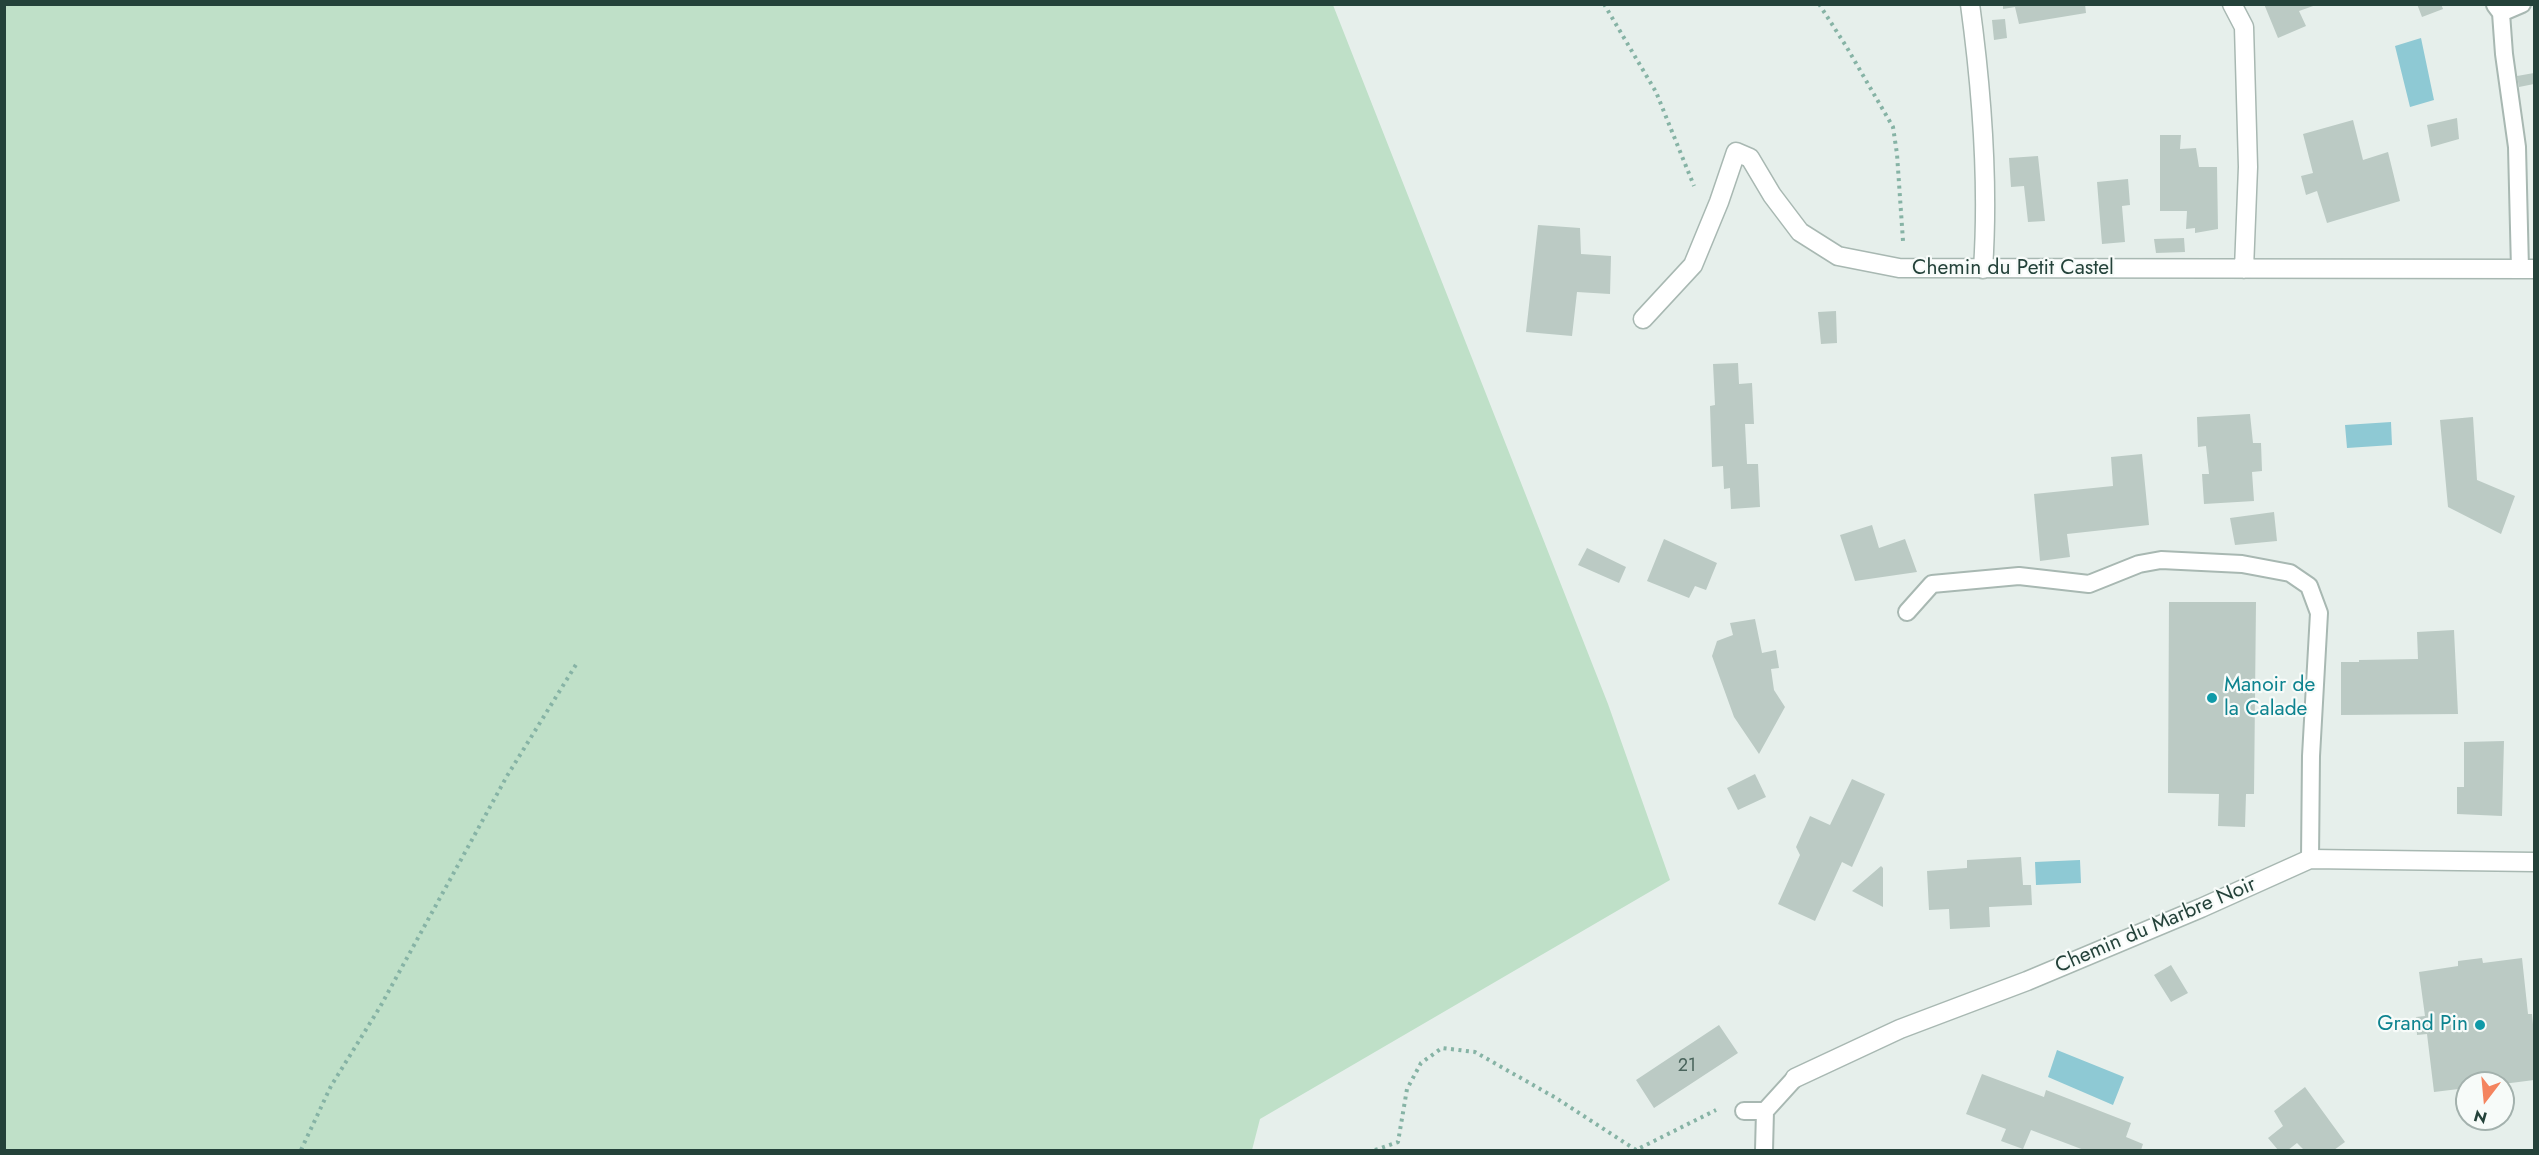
<!DOCTYPE html>
<html>
<head>
<meta charset="utf-8">
<style>
  body { margin:0 }
  #map { position:relative; width:2539px; height:1155px; overflow:hidden; background:#e6efeb; font-family:Jost,sans-serif }
  canvas { display:block }
  .frame { position:absolute; inset:0; border:6px solid #24423a; pointer-events:none }
  .north { position:absolute; left:2455px; top:1071px; width:60px; height:60px; box-sizing:border-box; background:#f7fbf9; border:2px solid #a3b1ad; border-radius:50%; rotate:196deg; font-size:16px; font-weight:700; line-height:24px; text-align:center; color:#24423a }
  .north::after { content:''; display:block; margin:auto; width:21px; height:27px; background:#f4845f; clip-path:polygon(50% 0,100% 100%,50% 72%,0 100%) }
</style>
</head>
<body>
<div id="map">
<canvas width="2539" height="1155"></canvas>
<div class="frame"></div>
<div class="north">N</div>
</div>
<script>
const ctx = document.querySelector('canvas').getContext('2d');
ctx.lineJoin = 'round';
function fill(path, color) { ctx.fillStyle = color; ctx.fill(path, 'evenodd'); }
function trace(path, color, width, dash) { ctx.strokeStyle = color; ctx.lineWidth = width; ctx.lineCap = dash ? 'butt' : 'round'; ctx.setLineDash(dash || []); ctx.stroke(path); }
function drawText(font, color, halo, rows, align = 'center') {
  ctx.font = font + ' Jost,sans-serif'; ctx.lineWidth = 4.5; ctx.setLineDash([]); ctx.textBaseline = 'middle'; ctx.strokeStyle = halo; ctx.fillStyle = color; for (const [text, x, y, turn = 0] of rows) {
    ctx.save(); ctx.translate(x, y); ctx.rotate((+turn || 0) * Math.PI / 180); ctx.textAlign = isNaN(turn) ? turn : align; if (halo) ctx.strokeText(text, 0, 0); ctx.fillText(text, 0, 0); ctx.restore();
  }
}
const green = new Path2D(`
  M5,4L1333,5L1608,704L1670,880L1260,1119L1252,1150H5Z`);
const water = new Path2D(`
  M2421,38L2434,100L2410,107L2395,46Z
  M2391,422L2392,445L2347,448L2345,425Z
  M2080,860L2081,883L2036,885L2035,862Z
  M2057,1050L2124,1077L2113,1105L2048,1077Z`);
const building = new Path2D(`
  M2003,4H2085L2086,13L2019,24L2015,7L2003,9Z
  M2264,4H2315L2316,5L2299,11L2306,26L2278,38Z
  M2417,4H2441L2443,9L2422,17Z
  M2005,19L2007,38L1994,40L1992,20Z
  M2534,73V84L2519,87L2517,76Z
  M2457,118L2459,139L2431,147L2427,125Z
  M2353,120L2363,160L2388,152L2400,201L2327,223L2317,191L2306,195L2301,176L2313,173L2303,134Z
  M2160,135H2181L2180,149L2196,148L2199,167H2217L2218,229L2195,233V228L2186,229L2187,211H2160Z
  M2038,156L2045,221L2028,222L2024,186L2011,187L2009,158Z
  M2128,179L2130,205L2122,206L2125,242L2102,244L2097,182Z
  M1538,225L1580,228L1581,254L1611,256L1610,294L1577,292L1572,336L1526,332Z
  M2184,238L2185,252L2156,253L2154,239Z
  M1836,311L1837,343L1821,344L1818,312Z
  M1738,363L1739,384L1752,383L1754,424H1745L1747,464H1758L1760,507L1731,509L1730,488L1724,489L1723,466L1712,467L1710,406L1715,405L1713,364Z
  M2250,414L2253,443H2261L2262,471L2252,472L2254,501L2204,504L2202,474H2209L2206,446L2198,447L2197,417Z
  M2473,417L2477,480L2515,496L2501,534L2448,507L2440,420Z
  M2142,454L2149,525L2067,534L2070,557L2040,561L2034,494L2113,486L2111,457Z
  M2274,512L2277,541L2235,545L2230,518Z
  M1872,525L1879,548L1905,539L1917,572L1855,581L1840,535Z
  M1664,539L1717,563L1706,590L1695,586L1689,598L1647,581Z
  M1587,548L1626,567L1619,583L1578,565Z
  M2169,602H2256L2254,794H2246L2245,827L2218,826L2219,794L2168,793Z
  M1755,619L1762,653L1776,650L1779,668L1771,669L1774,690L1785,707L1759,754L1734,717L1712,656L1717,641L1733,635L1730,623Z
  M2454,630L2458,714L2341,715V662H2359V660L2418,659L2417,632Z
  M2504,741L2502,816L2457,814V787H2464V742Z
  M1755,774L1766,797L1738,810L1727,788Z
  M1852,779L1885,794L1852,867L1842,862L1815,921L1778,904L1800,855L1796,847L1810,816L1830,825Z
  M2021,857L2023,885H2031L2032,905L1989,907L1990,927L1950,929L1949,909L1929,910L1927,871L1967,868V860Z
  M1881,866L1883,868V907L1852,891Z
  M2482,958L2483,963L2522,958L2528,1014H2532L2534,1035V1080L2503,1084L2467,1083V1088L2434,1092L2427,1034L2417,1035L2416,1017L2425,1016L2419,972L2458,966V961Z
  M2171,965L2188,993L2171,1002L2154,975Z
  M1719,1025L1738,1053L1654,1108L1636,1080Z
  M1982,1074L2044,1097L2046,1090L2131,1123L2126,1137L2143,1144L2141,1150H2084L2031,1130L2023,1149L2001,1141L2006,1129L1966,1114Z
  M2305,1087L2345,1142L2334,1150H2304L2297,1143L2288,1150H2278L2268,1138L2283,1126L2274,1111Z`);
const path = new Path2D(`
  M1604,4L1656,92L1694,186
  M1819,4L1846,46L1893,127L1897,154L1903,241
  M301,1150L331,1086L380,1007L507,776L577,663
  M1375,1150L1398,1142L1407,1089L1421,1063L1442,1048L1475,1052L1556,1098L1636,1150L1716,1110`);
const service = new Path2D(`
  M2495,5L2501,13L2522,4
  M2501,13L2504,54L2517,147L2520,269
  M1907,612L1932,584L2019,576L2089,584L2139,564L2161,560L2242,564L2290,573L2309,586L2319,613L2311,756L2310,859
  M1744,1111H1765
  M1764,1150L1765,1111L1795,1078`);
const minor = new Path2D(`
  M1970,4C1982,92 1989,181 1983,269
  M2232,4L2244,27L2248,167L2244,269
  M1643,319L1693,265L1719,202L1736,152L1750,158L1772,195L1800,232L1838,256L1899,268L2534,269
  M1795,1078L1900,1029L2027,981L2201,908L2310,859L2534,862`);
const markers = [
  [2212,698,6,"#0f9aa8"],
  [2480,1025,6,"#0f9aa8"]
];
const numberNames = [
  ["21",1687,1067]
];
const streetNames = [
  ["Chemin du Petit Castel",2013,269],
  ["Chemin du Marbre Noir",2156,926,-23]
];
const cultureNames = [
  ["Manoir de",2224,686],
  ["la Calade",2224,710],
  ["Grand Pin",2468,1025,"right"]
];
fill(green, '#bfe0c8');
fill(water, '#8ec9d4');
fill(building, '#bbcac4');
trace(service, '#a8b8b2', 20);
trace(minor, '#a8b8b2', 21);
trace(path, '#86b3a5', 4, [3, 4.5]);
trace(service, '#fff', 16);
trace(minor, '#fff', 18);
for (const [x, y, r, color] of markers) { const dot = new Path2D(); dot.arc(x, y, r, 0, 2 * Math.PI); ctx.fillStyle = color; ctx.fill(dot); trace(dot, '#f7fbf9', 2); }
drawText('18px', '#4a645c', null, numberNames);
drawText('21px', '#24423a', '#f7fbf9', streetNames);
drawText('21px', '#0d838f', '#f7fbf9', cultureNames, 'left');
</script>
</body>
</html>
